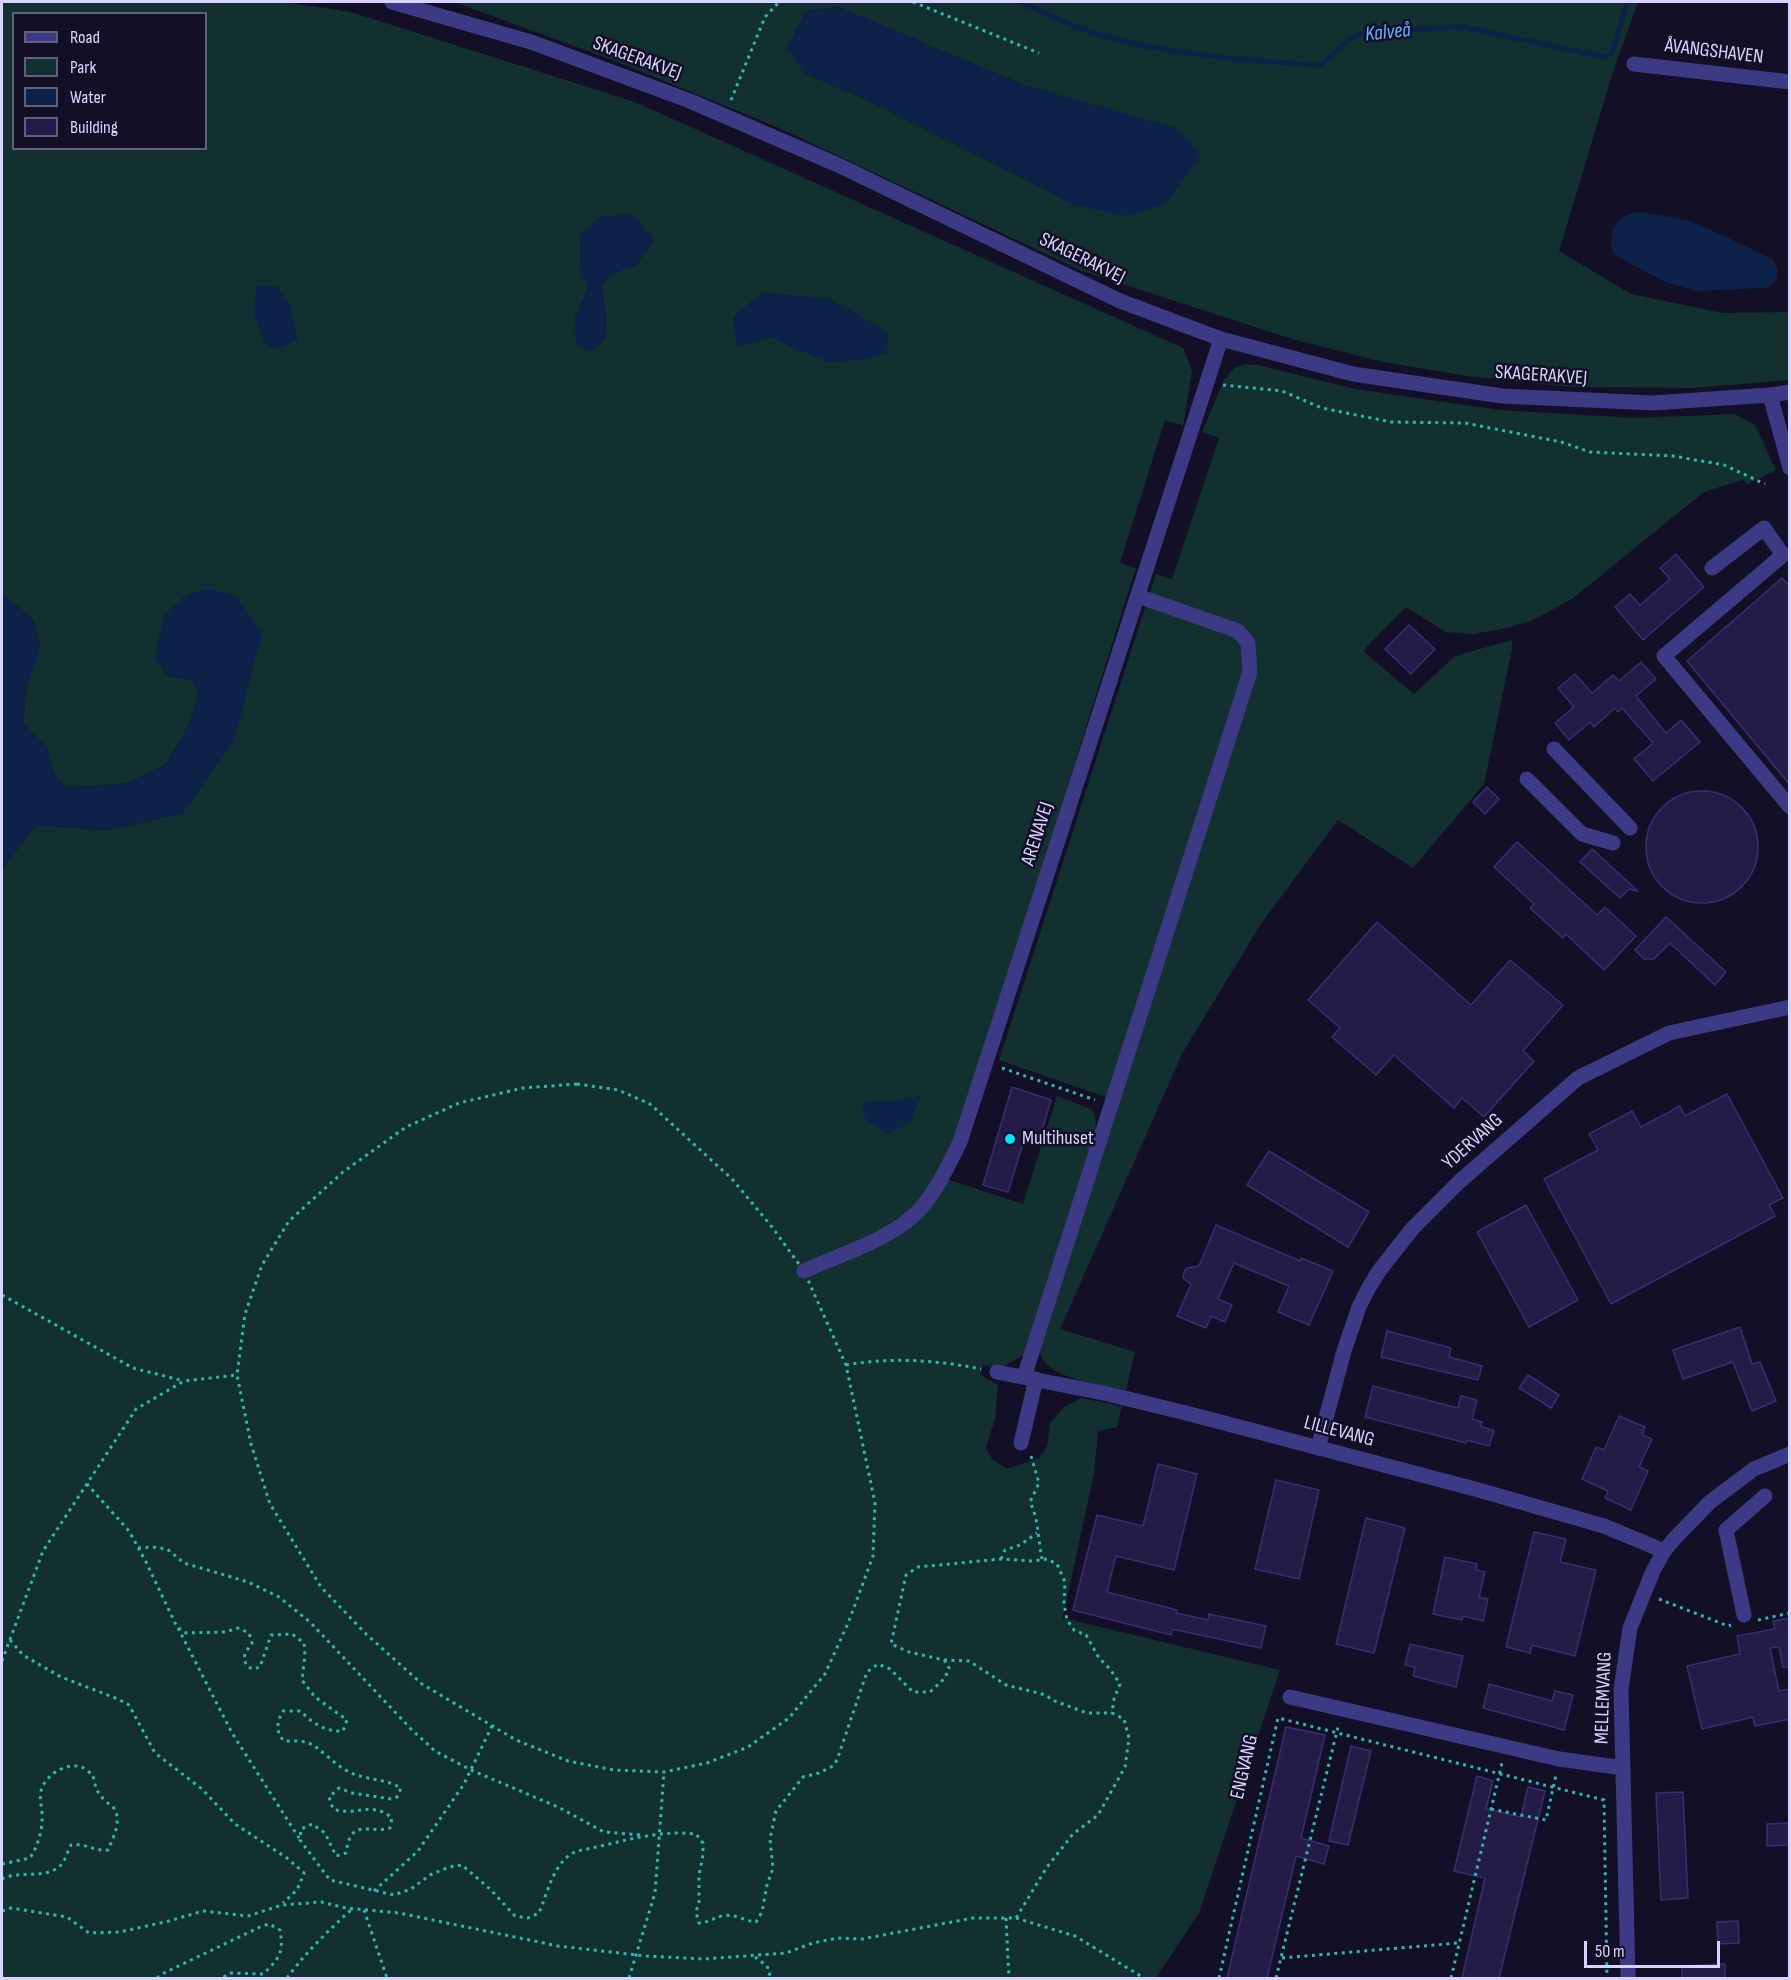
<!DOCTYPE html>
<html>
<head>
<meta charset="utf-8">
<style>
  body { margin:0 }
  #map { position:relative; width:1791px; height:1980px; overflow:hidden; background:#130f26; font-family:"Sofia Sans Condensed",sans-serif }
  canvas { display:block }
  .frame { position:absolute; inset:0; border:3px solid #d9d4ff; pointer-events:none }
  .legend { position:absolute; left:12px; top:12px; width:195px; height:138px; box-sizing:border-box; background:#130f26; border:2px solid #625e7d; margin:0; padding:8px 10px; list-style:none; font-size:18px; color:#d9d4ff }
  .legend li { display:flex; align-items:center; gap:12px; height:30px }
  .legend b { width:30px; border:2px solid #625e7d }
  .scale { position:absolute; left:1584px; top:1941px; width:136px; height:27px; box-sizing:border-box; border:3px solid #d9d4ff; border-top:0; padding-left:8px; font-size:18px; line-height:21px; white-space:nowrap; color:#d9d4ff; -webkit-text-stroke:4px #130f26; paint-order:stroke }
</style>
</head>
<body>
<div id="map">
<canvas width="1791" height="1980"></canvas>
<div class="frame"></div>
<ul class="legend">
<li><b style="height:8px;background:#3d3a85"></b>Road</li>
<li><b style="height:16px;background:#12302f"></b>Park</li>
<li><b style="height:16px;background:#0c2248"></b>Water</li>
<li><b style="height:16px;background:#241b47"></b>Building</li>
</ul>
<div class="scale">50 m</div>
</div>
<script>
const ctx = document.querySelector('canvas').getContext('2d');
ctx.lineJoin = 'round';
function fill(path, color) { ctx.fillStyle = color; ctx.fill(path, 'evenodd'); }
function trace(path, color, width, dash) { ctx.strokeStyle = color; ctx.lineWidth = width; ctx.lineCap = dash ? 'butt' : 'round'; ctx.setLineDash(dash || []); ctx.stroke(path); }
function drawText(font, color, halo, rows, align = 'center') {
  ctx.font = font + ' "Sofia Sans Condensed",sans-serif'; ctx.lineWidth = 5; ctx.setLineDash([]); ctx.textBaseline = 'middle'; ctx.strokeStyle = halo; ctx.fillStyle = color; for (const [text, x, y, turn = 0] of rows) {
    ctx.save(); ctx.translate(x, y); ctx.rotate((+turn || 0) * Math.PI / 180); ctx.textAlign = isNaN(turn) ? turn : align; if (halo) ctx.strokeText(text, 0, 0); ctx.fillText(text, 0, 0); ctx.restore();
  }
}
const green = new Path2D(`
  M2,2H284L351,12L635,102L1183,348L1192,371L1183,426L1165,420L1120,563L1136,568L960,1128L937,1176L1023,1204L1057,1096L1091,1109L1095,1116L1096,1129L1028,1352L1001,1368L983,1365L980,1375L998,1385L995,1419L986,1448L992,1459L1007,1469L1039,1458L1047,1447L1050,1423L1064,1407L1081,1398L1122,1406L1117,1427L1098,1431L1094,1473L1063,1618L1280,1670L1199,1913L1156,1978H2V869L36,825L107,830L183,813L262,634L166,675L192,681L199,693L189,725L165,765L128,783L67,788L53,773L47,747L23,724L26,690L40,648L34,620L2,594ZM14,14H206V148H14ZM654,240L636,265L610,274L602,287L607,324L604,341L589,351L575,318L588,288Z
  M454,2H1638L1612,75L1559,251L1631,294L1723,313L1789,312V380L1692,388L1571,387L1467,376L1383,362L1292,339L1082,271L777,127L620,63ZM838,7L1024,85L1063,97L871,102L804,73L788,47L806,11Z
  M1246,364L1258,365L1355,389L1499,410L1636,418L1735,414L1755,425L1776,470L1748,484L1742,480L1704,492L1572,599L1531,621L1507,628L1474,634L1446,632L1406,607L1363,651L1414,694L1455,656L1512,640V649L1484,784L1413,868L1338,820L1261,924L1182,1054L1060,1329L1135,1352L1126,1390C1105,1386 1042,1378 1040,1351C1040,1346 1043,1338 1044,1333L1120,1102L999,1060L1156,574L1172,579L1219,438L1202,432L1224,380L1234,368Z`);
const water = new Path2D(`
  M838,7L1024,85L1175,128L1201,155L1166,204L1123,216L1072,204L871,102L804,73L787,48L806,11Z
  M1640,212L1687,220L1709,229L1772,259L1778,269L1776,281L1767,288L1694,291L1663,281L1613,254C1608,230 1614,215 1640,212Z
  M634,214L654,240L636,265L610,274L602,287L607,324L604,341L589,351L576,344L575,318L588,288L580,267V236L598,217Z
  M257,285L277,286L290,305L298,340L278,349L264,343L254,314Z
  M762,292L830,299L888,332L887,353L866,359L829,363L771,338L737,347L733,317Z
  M208,588L237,597L262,633L234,741L183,813L107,830L36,825L2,869V594L34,620L40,648L26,690L23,724L47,747L53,773L67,788L128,783L165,765L189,725L199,693L192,681L166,675L155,656L164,615L185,596Z
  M922,1095L910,1122L888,1134L867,1121L861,1109L867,1101H901Z`);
const stream = new Path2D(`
  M1019,2C1046,13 1075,28 1103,36C1174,55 1248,61 1321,65L1352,37L1366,32L1463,27L1604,57L1612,53L1627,2`);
const building = new Path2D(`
  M1676,554L1704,587L1643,640L1615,607L1630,594L1640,605L1670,579L1660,568Z
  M1782,578L1790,587V785L1687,661Z
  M1409,625L1435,649L1411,674L1385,649Z
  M1641,662L1656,679L1636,696L1666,733L1681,720L1700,742L1653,781L1634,759L1653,743L1622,708L1618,712L1615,708L1594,727L1590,722L1569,740L1555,723L1574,707L1558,688L1575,674L1592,693L1613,675L1619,681Z
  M1487,787L1499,799L1485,814L1473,802Z
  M1646 847a56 56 0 1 1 112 0a56 56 0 1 1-112 0Z
  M1517,842L1597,915L1605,907L1636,936L1604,970L1566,934L1563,938L1530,908L1534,904L1494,867Z
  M1592,849L1638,891L1629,889L1620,898L1580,862Z
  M1666,917L1726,972L1715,985L1670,943L1654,959H1644L1635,950Z
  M1377,922L1471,1005L1510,960L1563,1005L1523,1051L1534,1061L1484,1117L1462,1098L1454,1108L1394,1055L1376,1075L1332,1037L1340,1028L1308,1000Z
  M1012,1087L1051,1100L1038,1144L1024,1140L1008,1192L983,1185Z
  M1727,1094L1783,1198L1769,1205L1775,1216L1611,1304L1544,1179L1598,1150L1589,1134L1632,1111L1641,1127L1680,1106L1685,1116Z
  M1269,1151L1369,1212L1348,1247L1247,1185Z
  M1526,1205L1578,1300L1529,1327L1477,1232Z
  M1216,1225L1300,1261L1301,1258L1333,1271L1309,1325L1278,1312L1289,1286L1234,1263L1218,1299L1232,1305L1225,1322L1211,1316L1206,1328L1177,1316L1191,1284L1183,1278L1184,1272L1187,1268L1199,1266Z
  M1740,1327L1752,1364L1760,1362L1776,1401L1752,1411L1733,1362L1683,1379L1673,1350Z
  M1387,1331L1451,1348L1449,1357L1482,1366L1478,1380L1381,1357Z
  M1528,1375L1559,1395L1551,1408L1519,1388Z
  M1373,1386L1458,1408L1461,1396L1477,1400L1472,1419L1482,1422L1480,1426L1494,1431L1489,1446L1467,1440L1466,1443L1365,1417Z
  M1619,1416L1645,1427L1642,1435L1652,1439L1639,1467L1648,1471L1631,1510L1605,1498L1608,1491L1582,1479L1596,1447L1604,1450Z
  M1158,1464L1197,1474L1174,1570L1116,1556L1107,1592L1177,1610L1176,1613L1208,1620L1209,1614L1266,1626L1261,1648L1172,1629L1171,1635L1073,1610L1097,1515L1143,1526Z
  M1276,1480L1319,1490L1299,1579L1255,1569Z
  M1366,1518L1405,1528L1374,1653L1336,1644Z
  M1534,1532L1566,1539L1560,1562L1596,1570L1575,1656L1532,1645L1530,1653L1506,1647Z
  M1445,1557L1477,1564L1476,1570L1485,1572L1479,1597L1488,1599L1483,1621L1463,1616L1462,1620L1433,1614Z
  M1790,1618V1667H1783L1779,1647L1770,1648L1779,1691L1790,1689V1719L1755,1726L1753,1717L1702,1729L1687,1666L1740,1654L1737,1636L1775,1629L1773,1621Z
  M1410,1644L1463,1656L1456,1687L1413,1676L1415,1667L1405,1665Z
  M1489,1684L1552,1701L1555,1691L1573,1695L1564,1730L1483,1708Z
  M1286,1727L1325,1735L1301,1838L1329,1846L1324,1864L1296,1856L1267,1978H1227Z
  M1351,1746L1371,1751L1348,1845L1329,1841Z
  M1477,1776L1493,1781L1486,1809L1521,1817L1528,1787L1545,1791L1499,1978H1462L1485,1878L1454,1871Z
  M1683,1792L1688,1898L1661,1900L1656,1793Z
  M1790,1823V1845L1767,1846V1824Z
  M1738,1921L1739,1943L1718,1944L1717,1922Z
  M1725,1964V1978H1682V1966Z`);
const path = new Path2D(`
  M913,2L1039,53
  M731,100L765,17L779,2
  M1223,385L1282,391L1322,408L1391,422L1465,423L1561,442L1590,452L1673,456L1724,465L1765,484
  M1002,1068L1095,1100
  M577,1084L618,1090L650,1104L732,1179L772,1227L804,1271L846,1365L875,1503L873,1556L849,1621L825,1674L789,1718L748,1747L707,1763L664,1772L614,1770L568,1761L516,1740L422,1684L366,1634L321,1587L270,1504L251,1444L237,1375L245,1314L262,1265L289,1221L343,1172L406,1127L459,1103L523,1088Z
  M2,1295L133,1368L184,1381
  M846,1365C890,1357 937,1360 981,1369
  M1031,1456L1039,1483L1030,1502C1039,1520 1038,1540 1042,1559
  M138,1548L152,1547L167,1549L184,1563L248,1582L279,1597L310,1622L411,1729L435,1751L471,1770L558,1807L604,1832L642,1835
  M1001,1559L1005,1550L1020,1545L1037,1533
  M1659,1599L1728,1626L1731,1625
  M1758,1620L1790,1613
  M178,1628L232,1733L299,1838
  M10,1640L23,1655L61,1677L118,1699L129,1705L155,1753L202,1789L235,1824L287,1858L304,1873L297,1890L283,1903
  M944,1660L969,1661L1006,1685L1046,1695L1052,1700L1087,1713H1112
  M2,1661L43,1551L136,1409L184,1381L237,1375
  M1491,1809L1546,1820L1556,1775
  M2,1864L30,1858C38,1846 43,1829 42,1814C42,1806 39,1799 41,1791C45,1775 66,1762 82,1767C85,1769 90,1773 93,1775C95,1786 97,1794 106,1801C108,1804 111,1805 113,1807C123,1819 113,1838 108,1850C92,1851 87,1843 71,1845C68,1850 65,1861 61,1865C46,1880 19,1870 2,1879
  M374,1891L418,1851L464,1784L492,1726
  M364,1910L387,1978
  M2,1911L11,1908L67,1917L89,1933L120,1932L169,1921L203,1911L248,1916L282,1905L321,1902L346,1908L399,1913L558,1946L646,1956L704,1959L786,1953L813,1943L838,1938L862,1939L973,1918H1016L1047,1867L1073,1834L1098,1815L1125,1767L1129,1738L1124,1719L1112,1713L1114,1699L1120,1684L1110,1669L1099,1658L1086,1635L1074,1630L1067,1620L1064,1603L1065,1582L1057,1564L1047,1559L1032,1561L1001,1559L918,1567L906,1575L891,1644L909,1652L944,1660L949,1668L945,1678L930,1692H913L890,1669L878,1664L867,1672L837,1760L833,1766L819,1773L803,1777L776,1811L770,1839L773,1868L767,1885L762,1912L756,1922C745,1921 734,1913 722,1916C713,1918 710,1922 699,1923L696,1912L699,1902V1875L703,1855V1843L696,1834C655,1829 616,1844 577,1851C554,1860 548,1892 539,1913L528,1918L515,1916L491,1890L462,1865L449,1867L430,1875L411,1889L394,1895L330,1880L300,1840L301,1829L312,1824L325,1833L336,1856L346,1853C351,1817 368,1834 390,1828L392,1818C371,1800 356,1817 333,1809L329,1797L339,1788L352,1793L391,1799L397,1797L401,1788C386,1779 368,1780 351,1773C335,1766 319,1746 308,1743C300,1740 292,1741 284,1741C275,1731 277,1722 283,1711H300C313,1723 325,1732 343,1731L347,1720L315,1697L302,1680L305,1655L304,1643L292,1634L271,1635L260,1667L253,1669L248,1667L244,1660L245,1653L252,1643L249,1633L238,1628L225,1632L186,1633L177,1627L146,1562L129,1531L87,1484
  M1006,1918L1009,1978
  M1016,1918L1075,1936L1144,1978
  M755,1957L767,1966L770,1973L768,1978
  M1282,1958L1458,1943
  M157,1978L164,1973L260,1927L269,1924L280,1930C284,1953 279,1959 263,1974L230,1973L222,1978
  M287,1978C306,1952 329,1930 353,1908
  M629,1978L655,1893L664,1772
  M1219,1978L1278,1718L1604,1800L1607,1978
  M1276,1978L1339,1723
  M1451,1978L1502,1763`);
const minor = new Path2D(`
  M392,2L531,42L690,101L838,165L1120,301L1221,339L1353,374L1502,396L1653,403L1770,395L1790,392
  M1634,64L1790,82
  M1770,395L1790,468
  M1712,568L1764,528L1783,555L1664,656L1790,807
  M1554,749L1630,828
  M1527,779L1582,834L1613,843
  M804,1271C841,1254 896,1238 922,1207C938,1188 949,1164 960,1142L1221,339
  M997,1372L1108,1394L1190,1414L1475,1489L1604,1526L1664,1551
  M1024,1377L1250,672L1248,643L1238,631L1138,596
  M1021,1443L1036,1379
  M1318,1448L1344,1351L1359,1307L1368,1289L1379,1271L1412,1229L1459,1182L1578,1078L1669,1033L1790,1007
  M1744,1615L1726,1530L1765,1496
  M1290,1697L1559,1759L1623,1768
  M1628,1978L1621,1689L1630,1628L1653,1571L1664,1551L1675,1538L1710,1502L1754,1469L1790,1454`);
const markers = [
  [1010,1139,6,"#00e5ff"]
];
const streetNames = [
  ["ÅVANGSHAVEN",1714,52,7],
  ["SKAGERAKVEJ",637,59,20],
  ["SKAGERAKVEJ",1082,259,26],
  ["SKAGERAKVEJ",1541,376,4],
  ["ARENAVEJ",1038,834,-72],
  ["YDERVANG",1473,1142,-42],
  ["LILLEVANG",1339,1432,15],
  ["MELLEMVANG",1604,1698,-88],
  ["ENGVANG",1245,1767,-77]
];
const poiNames = [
  ["Multihuset",1022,1139]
];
const waterNames = [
  ["Kalveå",1388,33,-6]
];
fill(green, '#12302f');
fill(water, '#0c2248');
trace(stream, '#0c2248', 5);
fill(building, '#241b47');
trace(building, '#3b2d73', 1.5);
trace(path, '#2fb8b0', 3, [3, 4.5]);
trace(minor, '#3d3a85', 15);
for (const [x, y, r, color] of markers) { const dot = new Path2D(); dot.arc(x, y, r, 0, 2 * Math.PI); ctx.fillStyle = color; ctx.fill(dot); trace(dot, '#130f26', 2); }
drawText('20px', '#d9d4ff', '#130f26', streetNames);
drawText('20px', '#d9d4ff', '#130f26', poiNames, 'left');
drawText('italic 21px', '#62b6ff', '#130f26', waterNames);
</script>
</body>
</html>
